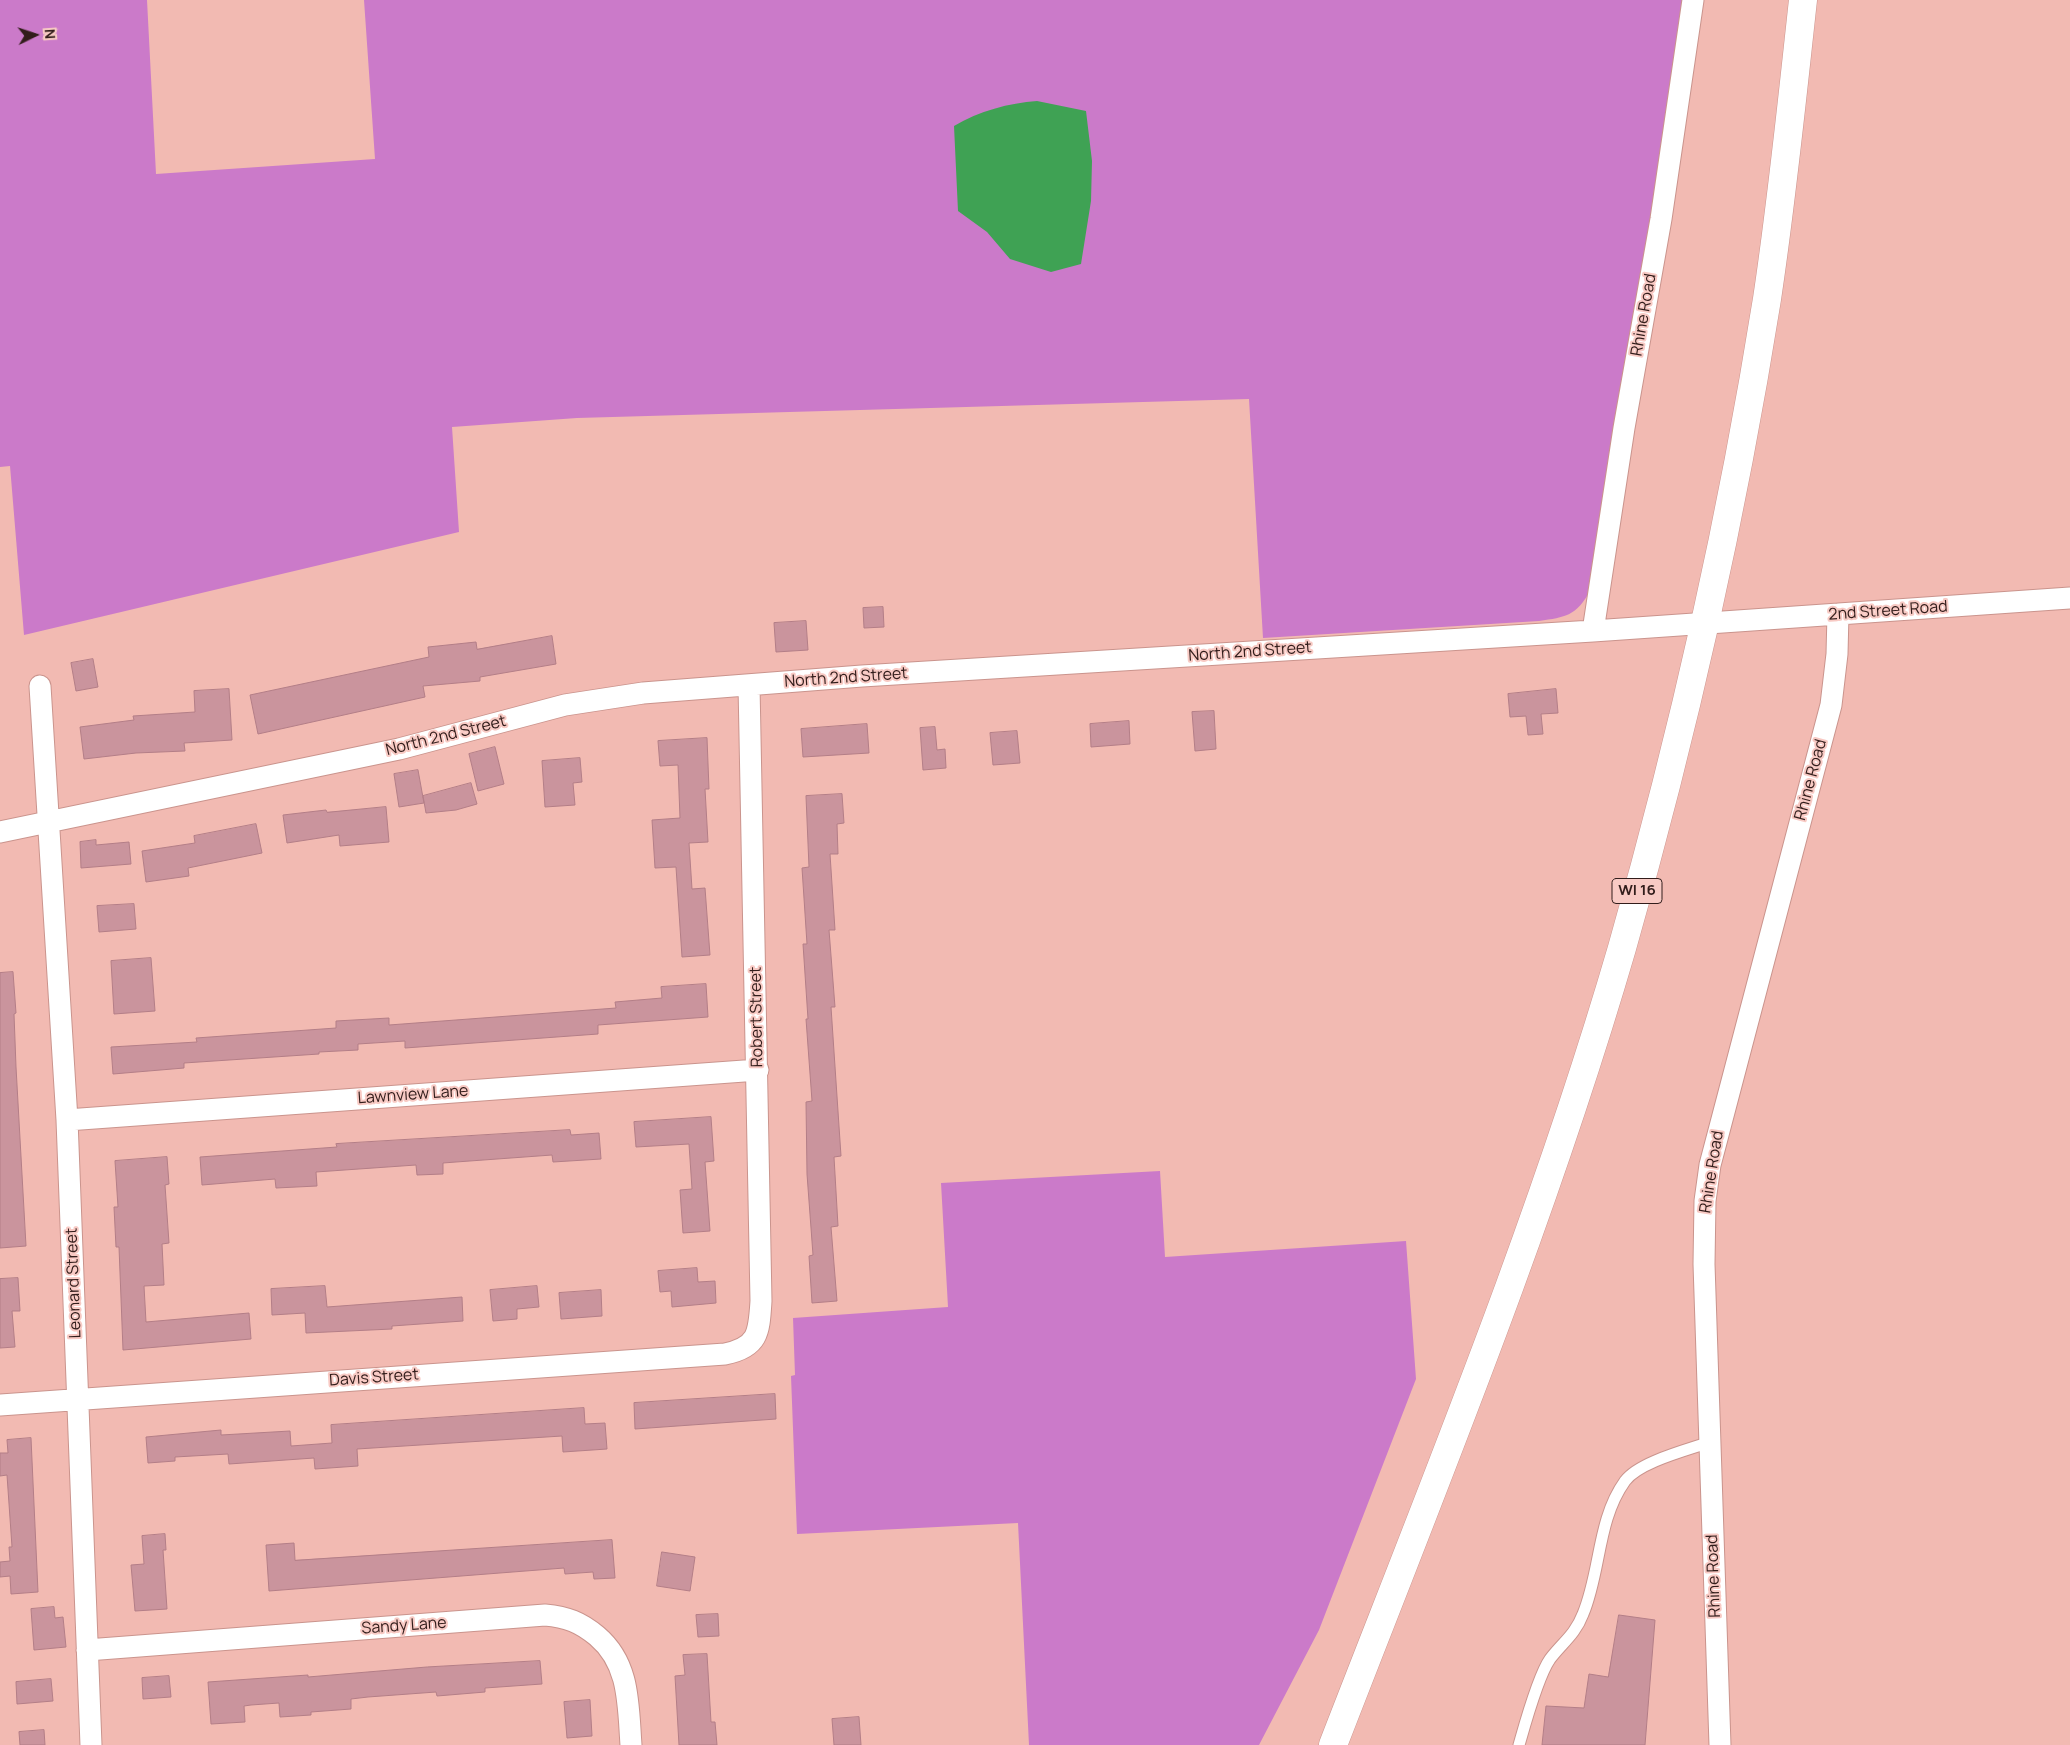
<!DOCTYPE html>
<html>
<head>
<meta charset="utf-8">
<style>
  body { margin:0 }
  #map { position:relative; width:2070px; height:1745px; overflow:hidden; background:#f2bab2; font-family:Manrope,sans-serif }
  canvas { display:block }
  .north { position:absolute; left:10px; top:10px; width:50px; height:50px; -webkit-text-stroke:4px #f8cac4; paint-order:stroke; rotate:86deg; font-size:14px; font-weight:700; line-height:20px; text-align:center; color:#321d1b }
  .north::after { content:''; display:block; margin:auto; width:18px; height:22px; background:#321d1b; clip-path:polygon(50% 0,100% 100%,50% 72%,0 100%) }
</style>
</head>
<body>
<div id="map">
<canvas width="2070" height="1745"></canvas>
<div class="north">N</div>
</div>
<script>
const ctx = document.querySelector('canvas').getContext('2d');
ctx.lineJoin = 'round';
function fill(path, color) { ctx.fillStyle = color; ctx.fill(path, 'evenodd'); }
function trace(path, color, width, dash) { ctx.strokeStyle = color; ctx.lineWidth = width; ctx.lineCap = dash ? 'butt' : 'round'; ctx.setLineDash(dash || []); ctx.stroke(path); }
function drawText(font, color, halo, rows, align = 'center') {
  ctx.font = font + ' Manrope,sans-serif'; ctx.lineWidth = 4; ctx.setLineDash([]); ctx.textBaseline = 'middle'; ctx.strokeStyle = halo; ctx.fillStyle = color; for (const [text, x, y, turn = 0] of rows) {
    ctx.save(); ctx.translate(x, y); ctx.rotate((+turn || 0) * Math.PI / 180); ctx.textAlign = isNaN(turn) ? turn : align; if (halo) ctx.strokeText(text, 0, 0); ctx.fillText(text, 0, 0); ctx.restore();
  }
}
const green = new Path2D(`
  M0,0H147L156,174L375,159L364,0H1686L1590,591C1576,616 1566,617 1539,621L1263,638L1249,399L577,418L452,427L459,532L24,635L10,466L0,467Z
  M1160,1171L1165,1257L1406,1241L1416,1379L1319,1630L1259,1745H1029L1018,1523L797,1534L791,1376L795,1375L793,1318L948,1307L941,1183Z`);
const water = new Path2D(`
  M1037,101L1086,111L1092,161L1091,201L1081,264L1051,272L1010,259L987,232L958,211L954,126C979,111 1009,103 1037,101Z`);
const building = new Path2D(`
  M883,607L884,627L864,628L863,608Z
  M806,621L808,650L776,652L774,623Z
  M552,636L556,664L480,677V681L423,686L425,697L258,734L250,695L429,657L428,647L476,642L477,649Z
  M93,659L98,687L76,691L71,663Z
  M229,689L232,740L184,743L185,751L136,753L84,759L80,727L134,720L133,716L195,712L194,691Z
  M1556,689L1558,713L1541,714L1543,734L1528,735L1526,716L1510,717L1508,694Z
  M1214,711L1216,749L1195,751L1192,712Z
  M1129,721L1130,744L1091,747L1090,724Z
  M867,724L869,753L803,757L801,729Z
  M935,727L937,750L945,749L946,768L923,770L920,728Z
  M1017,731L1020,763L993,765L990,733Z
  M707,738L709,789H705L708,842L689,843L692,889L705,888L710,955L682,957L676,867L655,868L652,820L680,818L678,765L660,766L658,741Z
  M495,747L504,784L478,791L469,754Z
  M580,758L582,782L573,783L575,805L545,807L542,761Z
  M418,770L424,803L399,807L394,774Z
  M471,783L477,804L456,810L426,813L423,796Z
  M842,794L844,823L837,824L838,854H830L835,930H829L835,1007H831L841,1156L834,1157L838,1226L831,1227L837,1301L812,1303L809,1256L813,1255L807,1174L806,1102L812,1101L806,1019H808L803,944H807L802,868L809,867L806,796Z
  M386,807L389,842L340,846L339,835L287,843L283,815L326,810L327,812Z
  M256,824L262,853L188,868L189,876L146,882L142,851L195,843L194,836Z
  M96,840V845L129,842L131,864L81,868L80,842Z
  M134,904L136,929L99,932L97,906Z
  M151,958L155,1011L114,1014L111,961Z
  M13,972L16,1013L14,1014L16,1067L26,1246L0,1248V973Z
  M706,984L708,1017L598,1025V1034L405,1048V1041L358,1044V1050L319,1052V1054L184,1063V1068L113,1074L111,1047L197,1042L196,1038L336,1028V1021L389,1018V1025L616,1008L615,1002L662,998L661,987Z
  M711,1117L714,1161L705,1162L710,1231L683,1233L680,1190L692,1189L689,1144L636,1147L634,1122Z
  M570,1130L571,1135L599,1133L601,1159L553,1162L552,1155L456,1162L443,1163V1174L417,1175L416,1165L316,1172L317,1186L276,1188L275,1179L202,1185L200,1157L337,1147L336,1144Z
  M167,1157L169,1184L165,1185L169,1243L162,1244L164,1285L144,1286L146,1322L249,1313L251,1339L123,1350L119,1247H116L114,1207H118L115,1161Z
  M697,1268L698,1282L715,1281L716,1303L672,1307L671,1291L660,1292L658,1271Z
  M18,1278L20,1311H12L15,1347L0,1348V1279Z
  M325,1286L327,1307L462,1297L463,1321L392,1326V1329L306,1333L305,1313L272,1315L271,1289Z
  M537,1286L539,1307L517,1309V1319L493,1321L490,1290Z
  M601,1290L602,1316L561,1319L559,1293Z
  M775,1394L776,1419L635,1429L634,1403Z
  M584,1408L585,1424L605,1423L607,1449L563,1452L562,1436L357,1449L358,1466L315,1469L314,1458L229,1464L228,1454L175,1457V1461L148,1463L146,1437L221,1430V1435L290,1431L291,1446L332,1443L331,1425Z
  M31,1438L38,1592L11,1594L10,1576L0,1577V1562L10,1561L9,1547H12L7,1475L0,1476V1453H8L7,1440Z
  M165,1534L166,1550H163L167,1609L135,1611L131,1565L144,1564L142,1536Z
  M612,1540L615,1578L594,1579L593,1572L565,1574L564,1568L269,1591L266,1545L294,1543L295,1560Z
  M662,1552L695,1557L690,1591L657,1586Z
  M54,1607L55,1618L63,1617L66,1647L34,1650L31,1609Z
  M718,1614L719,1636L698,1637L696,1615Z
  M1619,1615L1655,1620L1645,1745H1542L1546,1706L1584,1708L1589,1674L1608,1677Z
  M707,1654L711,1722H715L717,1745H679L675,1676L685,1675L683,1655Z
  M540,1661L542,1684L485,1688V1692L437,1696L436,1692L368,1697L351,1699V1709L311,1712V1715L280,1717L279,1703L251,1705L244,1706L245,1722L211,1724L208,1682L308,1675V1677L427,1667Z
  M169,1676L171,1697L143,1699L142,1678Z
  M51,1679L53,1701L17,1704L16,1682Z
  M590,1700L592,1736L567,1738L564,1702Z
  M859,1717L861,1745H834L832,1719Z
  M44,1730L45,1745H20L19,1732Z`);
const service = new Path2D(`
  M1519,1745C1525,1724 1538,1676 1550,1659C1562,1643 1575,1635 1583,1614C1601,1571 1597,1520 1625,1481C1639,1462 1687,1450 1710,1442`);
const minor = new Path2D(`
  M1593,631L1624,428L1661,219L1693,0
  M40,686L67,1120L91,1745
  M0,832L399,749L565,705L643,693L862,676L1593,631L2070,598
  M67,1120L758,1070
  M0,1405L725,1354C759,1347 759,1332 761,1301L749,685
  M87,1650L545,1615C567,1617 580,1622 597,1636C630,1664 628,1704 631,1745
  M1720,1745L1704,1264L1705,1201L1710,1165L1831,705L1837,654L1838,614`);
const trunk = new Path2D(`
  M1333,1745C1435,1482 1543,1219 1622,948C1683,735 1732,518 1767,299C1782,200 1792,100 1803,0`);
const shields = [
  [1637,891,50]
];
const shieldNames = [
  ["WI 16",1637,891]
];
const streetNames = [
  ["Rhine Road",1644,315,-80],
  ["2nd Street Road",1888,611,-4],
  ["North 2nd Street",1250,652,-4],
  ["North 2nd Street",846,678,-4],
  ["North 2nd Street",446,736,-14],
  ["Rhine Road",1811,780,-75],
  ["Robert Street",757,1017,-91],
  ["Lawnview Lane",413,1095,-4],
  ["Rhine Road",1712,1172,-81],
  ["Leonard Street",74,1283,-92],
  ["Davis Street",374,1378,-4],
  ["Rhine Road",1714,1576,-92],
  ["Sandy Lane",404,1626,-4]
];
fill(green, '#cb7ac9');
fill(water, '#3fa254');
fill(building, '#ca949d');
trace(building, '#b37e87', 1);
trace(service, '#ca948d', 13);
trace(minor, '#ca948d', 23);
trace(trunk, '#ca948d', 29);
trace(service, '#fff', 11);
trace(minor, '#fff', 21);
trace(trunk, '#fff', 28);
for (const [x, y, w] of shields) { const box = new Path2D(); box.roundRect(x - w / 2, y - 12.5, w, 25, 4); ctx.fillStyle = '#f8cac4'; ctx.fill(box); trace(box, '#321d1b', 1); }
drawText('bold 15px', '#321d1b', null, shieldNames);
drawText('16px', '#321d1b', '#f8cac4', streetNames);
</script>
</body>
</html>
